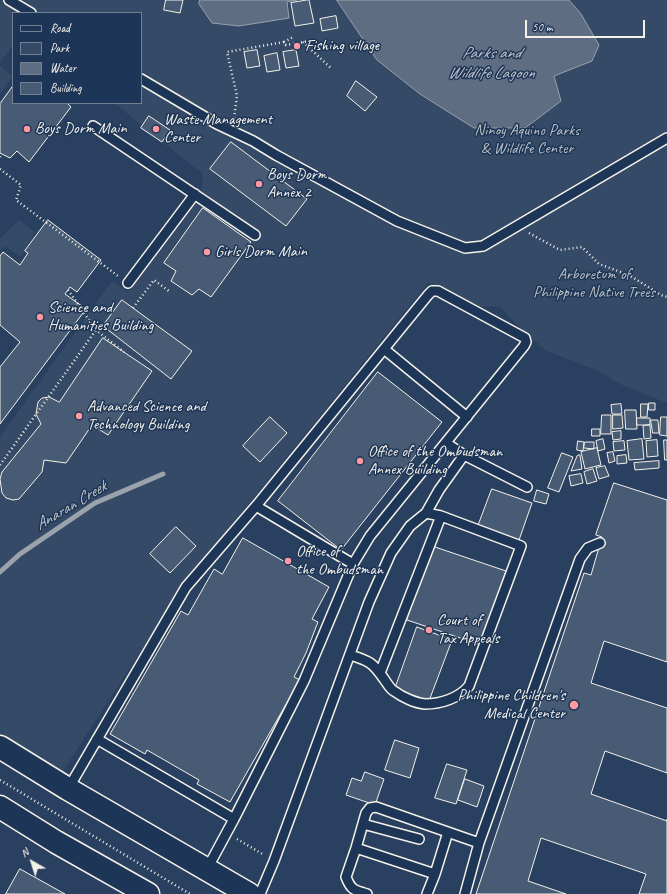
<!DOCTYPE html>
<html>
<head>
<meta charset="utf-8">
<style>
  body { margin:0 }
  #map { position:relative; width:667px; height:894px; overflow:hidden; background:#1d3557; font-family:Caveat,sans-serif }
  canvas { display:block }
  .legend { position:absolute; left:12px; top:12px; width:130px; height:92px; box-sizing:border-box; background:#1d3557; border:1px solid #738091; margin:0; padding:5px 7px; list-style:none; font-size:12px; color:#f4f1e8 }
  .legend li { display:flex; align-items:center; gap:8px; height:20px }
  .legend b { width:20px; border:1px solid #738091 }
  .north { position:absolute; left:12px; top:842px; width:40px; height:40px; -webkit-text-stroke:3px #1d3557; paint-order:stroke; rotate:321deg; font-size:11px; font-weight:700; line-height:16px; text-align:center; color:#f4f1e8 }
  .north::after { content:''; display:block; margin:auto; width:14px; height:18px; background:#f4f1e8; clip-path:polygon(50% 0,100% 100%,50% 72%,0 100%) }
  .scale { position:absolute; left:525px; top:20px; width:120px; height:18px; box-sizing:border-box; border:2px solid #f4f1e8; border-top:0; padding-left:5px; font-size:12px; line-height:14px; white-space:nowrap; color:#f4f1e8; -webkit-text-stroke:3px #1d3557; paint-order:stroke }
</style>
</head>
<body>
<div id="map">
<canvas width="667" height="894"></canvas>
<ul class="legend">
<li><b style="height:5px;background:#1d3557"></b>Road</li>
<li><b style="height:11px;background:#354a67"></b>Park</li>
<li><b style="height:11px;background:#5e6d82"></b>Water</li>
<li><b style="height:11px;background:#485b74"></b>Building</li>
</ul>
<div class="north">N</div>
<div class="scale">50 m</div>
</div>
<script>
const ctx = document.querySelector('canvas').getContext('2d');
ctx.lineJoin = 'round';
function fill(path, color) { ctx.fillStyle = color; ctx.fill(path, 'evenodd'); }
function trace(path, color, width, dash) { ctx.strokeStyle = color; ctx.lineWidth = width; ctx.lineCap = dash ? 'butt' : 'round'; ctx.setLineDash(dash || []); ctx.stroke(path); }
function drawText(font, color, halo, rows, align = 'center') {
  ctx.font = font + ' Caveat,sans-serif'; ctx.lineWidth = 3; ctx.setLineDash([]); ctx.textBaseline = 'middle'; ctx.strokeStyle = halo; ctx.fillStyle = color; for (const [text, x, y, turn = 0] of rows) {
    ctx.save(); ctx.translate(x, y); ctx.rotate((+turn || 0) * Math.PI / 180); ctx.textAlign = isNaN(turn) ? turn : align; if (halo) ctx.strokeText(text, 0, 0); ctx.fillText(text, 0, 0); ctx.restore();
  }
}
const built = new Path2D(`
  M0,0H667V894H0ZM13,13H141V103H13Z`);
const green = new Path2D(`
  M0,0H667V403L620,384L596,370L547,351L521,329L500,307L479,306L428,283L187,580L59,777L0,739V437L112,281L128,292L202,188L203,174L114,103H141V13H13V45L0,62Z
  M0,66L13,76L0,94Z
  M19,220L35,232L21,257L5,246L0,250V239Z`);
const water = new Path2D(`
  M200,0H297L287,2L289,18L239,26L212,23L199,4Z
  M337,0H569L581,14L599,45L592,61L554,76L561,101L525,128H474L420,94L377,60Z`);
const stream = new Path2D(`
  M0,572L20,554L95,503L163,474`);
const building = new Path2D(`
  M166,0H183L180,13L164,10Z
  M309,0L314,23L295,26L291,3Z
  M336,16L338,28L322,31L320,19Z
  M257,50L260,66L247,68L244,52Z
  M296,50L299,66L286,68L283,52Z
  M277,53L280,70L267,72L264,56Z
  M356,81L377,97L365,111L347,96Z
  M13,86V103H67L71,107L29,162L17,151L10,158L0,153V104Z
  M149,116L170,130L162,142L141,128Z
  M231,142L307,199L286,226L210,169Z
  M203,208L251,242L211,297L199,289L192,295L171,281L176,271L164,263Z
  M48,220L101,260L77,292L70,287L65,294L86,309L0,424V367L20,342L0,325V256L3,252L20,265L28,253L25,251Z
  M122,300L192,351L171,379L103,326Z
  M103,338L152,371L108,435L92,425L66,463L44,460L42,472L19,499L13,500L6,498L2,493L0,479L2,472L41,424L36,414L38,402L42,398L49,397L59,402Z
  M378,372L442,422L341,550L278,501Z
  M649,403H655V410H649Z
  M621,404L622,414H612L611,405Z
  M641,404H648L647,417H641Z
  M625,410H636L637,429H626Z
  M602,415H611V434H601Z
  M613,415H622L623,428L613,429Z
  M270,417L287,433L260,462L243,446Z
  M661,417H667V436L660,435Z
  M637,418H650V425H637Z
  M651,420H658L659,433H653Z
  M650,425L651,438L644,439L643,426Z
  M592,429H600V436H592Z
  M621,431V439L613,440L612,432Z
  M603,439L605,449L598,451L596,441Z
  M642,439L644,459L629,460L627,441Z
  M657,440L658,456L647,457L646,441Z
  M664,440H667V460H665Z
  M578,441L584,442L583,451L577,450Z
  M624,441L625,450L614,451L613,442Z
  M585,442H594V449L584,448Z
  M597,448L601,465L585,469L581,452Z
  M613,452L615,461L609,463L607,453Z
  M562,453L573,457L559,492L548,488Z
  M580,455L582,469L571,471L577,456Z
  M626,455L627,463L617,464V456Z
  M659,461V468L635,470L634,463Z
  M605,466L609,476L599,479L596,468Z
  M593,469L597,481L587,484L584,472Z
  M581,474L583,483L571,486L569,476Z
  M614,483L667,500V662L604,641L591,683L667,708V773L605,751L591,794L667,821V819V894H639L646,874L541,838L528,881L566,894H476L584,573L591,575L602,537L596,535Z
  M492,489L532,503L518,543L477,529Z
  M537,490L549,494L546,504L534,501Z
  M176,527L196,546L170,573L150,554Z
  M243,538L329,587L312,619L318,622L306,653L294,677L300,680L230,802L197,784L199,780L147,750L145,754L110,734L181,611L188,615L214,569L222,574Z
  M432,546L506,571L481,645L407,620Z
  M417,627L452,640L429,701L395,689Z
  M395,740L419,748L410,778L385,770Z
  M447,764L467,770L456,804L435,798Z
  M365,772L384,779L375,805L346,795L352,778L361,781Z
  M465,779L484,786L477,807L458,800Z
  M20,869L65,894H6Z`);
const path = new Path2D(`
  M284,42L293,37
  M303,42L332,69
  M234,118L237,96L227,52L284,42L286,45L315,40
  M0,157L1,155
  M0,169L21,185L16,200L118,276
  M529,233L560,250L582,247L599,264L629,275L661,295L667,297
  M68,290L96,330L124,352
  M133,308L154,280L169,291
  M0,465L96,330
  M0,780L190,894
  M237,839L264,855`);
const lane = new Path2D(`
  M9,0L31,13
  M141,79L217,124L253,141L276,155L397,221L465,248L483,246L667,138
  M93,126L255,235
  M128,283L195,194
  M384,349L467,417
  M446,443L464,455L527,487
  M256,506L353,564
  M426,513L439,490L464,455
  M380,673L441,516
  M97,739L234,819
  M68,789L186,587L256,506L428,295L432,291H438L525,338L526,342L524,346L370,536L353,564L304,681L234,819L207,869
  M363,824L419,839
  M356,848L435,874L448,832
  M260,894L274,861L369,602L391,553L410,526L426,513L441,516L521,546L469,686C459,698 441,704 425,704C415,703 402,697 394,691C390,689 387,683 384,679C373,663 370,661 350,655
  M367,894C354,890 351,890 346,877L356,848L366,813L370,808L376,807L479,843
  M427,894L435,874
  M465,894L479,843L580,559L588,548L600,543`);
const secondary = new Path2D(`
  M0,747L68,789L249,894
  M0,807L56,842L148,894`);
const markers = [
  [297,46,4,"#ff9aa2"],
  [27,129,4,"#ff9aa2"],
  [156,129,4,"#ff9aa2"],
  [259,184,4,"#ff9aa2"],
  [207,252,4,"#ff9aa2"],
  [40,317,4,"#ff9aa2"],
  [79,416,4,"#ff9aa2"],
  [360,461,4,"#ff9aa2"],
  [288,561,4,"#ff9aa2"],
  [429,630,4,"#ff9aa2"],
  [574,705,5,"#ff9aa2"]
];
const poiNames = [
  ["Fishing village",305,46],
  ["Waste Management",164,120],
  ["Center",164,138],
  ["Boys Dorm Main",35,129],
  ["Boys Dorm",267,175],
  ["Annex 2",267,193],
  ["Girls Dorm Main",215,252],
  ["Science and",48,308],
  ["Humanities Building",48,326],
  ["Advanced Science and",87,407],
  ["Technology Building",87,425],
  ["Office of the Ombudsman",368,452],
  ["Annex Building",368,470],
  ["Office of",296,552],
  ["the Ombudsman",296,570],
  ["Court of",437,621],
  ["Tax Appeals",437,639],
  ["Philippine Children's",565,696,"right"],
  ["Medical Center",565,714,"right"]
];
const parkNames = [
  ["Ninoy Aquino Parks",527,131],
  ["& Wildlife Center",527,149],
  ["Arboretum of",594,275],
  ["Philippine Native Trees",594,293]
];
const waterNames = [
  ["Parks and",491,54],
  ["Wildlife Lagoon",491,74],
  ["Anaran Creek",71,506,-31]
];
fill(built, '#2a4060');
fill(green, '#354a67');
fill(water, '#5e6d82');
trace(water, '#9aa2ab', 1);
trace(stream, '#9aa2ab', 5);
fill(building, '#485b74');
trace(building, '#f4f1e8', 1);
trace(lane, '#f4f1e8', 12);
trace(secondary, '#f4f1e8', 25);
trace(path, '#f4f1e8', 2.5, [1, 3]);
trace(lane, '#1d3557', 9);
trace(secondary, '#1d3557', 22);
for (const [x, y, r, color] of markers) { const dot = new Path2D(); dot.arc(x, y, r, 0, 2 * Math.PI); ctx.fillStyle = color; ctx.fill(dot); trace(dot, '#1d3557', 1.5); }
drawText('16px', '#f4f1e8', '#1d3557', poiNames, 'left');
drawText('16px', '#bbbfc1', '#1d3557', parkNames);
drawText('italic 17px', '#c0c3c4', '#1d3557', waterNames);
</script>
</body>
</html>
